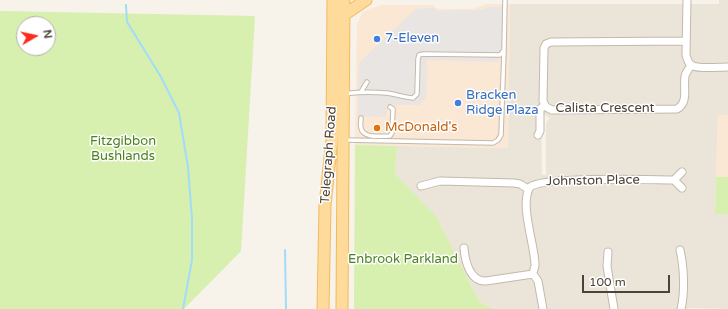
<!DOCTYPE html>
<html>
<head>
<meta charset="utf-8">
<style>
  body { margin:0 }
  #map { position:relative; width:728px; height:309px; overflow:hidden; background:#f7f2ea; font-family:"Varela Round",sans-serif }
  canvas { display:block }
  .north { position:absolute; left:16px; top:16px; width:40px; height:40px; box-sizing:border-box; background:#fff; border:1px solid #b7b3af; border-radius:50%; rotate:81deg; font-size:11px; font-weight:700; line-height:16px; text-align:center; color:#4c4237 }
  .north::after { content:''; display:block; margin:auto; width:14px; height:18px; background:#ff2a19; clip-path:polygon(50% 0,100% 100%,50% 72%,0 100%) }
  .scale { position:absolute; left:582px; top:275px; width:88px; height:18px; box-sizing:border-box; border:2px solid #4c4237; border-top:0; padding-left:5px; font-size:12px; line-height:14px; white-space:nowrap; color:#4c4237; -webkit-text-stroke:3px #fff; paint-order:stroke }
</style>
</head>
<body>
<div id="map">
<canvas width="728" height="309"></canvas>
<div class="north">N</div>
<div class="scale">100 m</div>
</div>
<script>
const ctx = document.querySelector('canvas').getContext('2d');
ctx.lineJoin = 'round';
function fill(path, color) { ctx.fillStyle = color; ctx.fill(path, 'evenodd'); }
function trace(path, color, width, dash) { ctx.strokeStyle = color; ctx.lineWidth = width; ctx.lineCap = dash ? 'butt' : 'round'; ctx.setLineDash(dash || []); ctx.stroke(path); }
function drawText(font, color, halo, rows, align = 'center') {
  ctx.font = font + ' "Varela Round",sans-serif'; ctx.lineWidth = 3; ctx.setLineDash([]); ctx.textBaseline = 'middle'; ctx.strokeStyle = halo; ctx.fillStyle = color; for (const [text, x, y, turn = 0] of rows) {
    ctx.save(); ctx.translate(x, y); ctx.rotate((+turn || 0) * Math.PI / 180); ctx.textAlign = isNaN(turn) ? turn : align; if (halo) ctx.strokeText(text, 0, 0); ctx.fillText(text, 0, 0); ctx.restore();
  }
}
const residential = new Path2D(`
  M719,0H728V115H718L715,214H728V309L689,308L688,309H493L479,301L436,216L395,174L397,146L508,148L510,4H719ZM543,113L550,118L546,122V175H542L541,115Z`);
const commercial = new Path2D(`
  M486,4H510L508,148L355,145L357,25L362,13L369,9L382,5H432L438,9H473Z
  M718,115H728V177H716Z`);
const green = new Path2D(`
  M0,11L255,16L241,251L184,309H0ZM24,24H48V48H24Z
  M355,145L397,146L395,174L436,216L479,301L493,309H354Z
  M716,177H728V214H715Z`);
const parking = new Path2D(`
  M487,7H503L502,47L500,51L499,62L427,60L426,96L420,105H387L386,117L358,116L359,63L416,9L434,8L437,11L483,10Z`);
const stream = new Path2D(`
  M126,5L127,22L161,77L179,113L188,167L192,219V260L183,309
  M285,250L286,309`);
const service = new Path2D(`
  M361,92L367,82
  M334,98C342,91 374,92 386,93C395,94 403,97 413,98L417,94L418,59L419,55L423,54L500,55L504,50L505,0
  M361,118C361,121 360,125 361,128C363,139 382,136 390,136L392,133L393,109L390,107
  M345,140L493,143L498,140L501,135L504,51`);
const minor = new Path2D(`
  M687,0L686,55C687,59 688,64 693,66C700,69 719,67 728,67
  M686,41L551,42L546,44L544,48L543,101L546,107L552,110L677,109C689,102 683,88 685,76C686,72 689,69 691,65
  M538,135L540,131V109L545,105
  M674,180L682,188
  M421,186L440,181L514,183L520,184L528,189
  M464,248C465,261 470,282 486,281L533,274
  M680,250C684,267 685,292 681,309
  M608,252L607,266L614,309
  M543,309L538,281L533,274C533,271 535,268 535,265C535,245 519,204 530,187C542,176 652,180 674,180L682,172`);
const primary = new Path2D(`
  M344,15L366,0
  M323,309L325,205L332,139L333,0
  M342,309L344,0`);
const markers = [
  [377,39,4,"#3f7fe0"],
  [458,103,4,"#3f7fe0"],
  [377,128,4,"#e8710a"]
];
const shopNames = [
  ["7-Eleven",385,39],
  ["Bracken",466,96],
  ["Ridge Plaza",466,111]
];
const streetNames = [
  ["Calista Crescent",605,109],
  ["Telegraph Road",329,155,-86],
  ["Johnston Place",593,181,-1]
];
const foodNames = [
  ["McDonald's",385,128]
];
const parkNames = [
  ["Fitzgibbon",123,142],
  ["Bushlands",123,157],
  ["Enbrook Parkland",403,260]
];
fill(residential, '#ebe4d8');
fill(commercial, '#fae7d4');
fill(green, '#d7efaf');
fill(parking, '#e8e5e2');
trace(stream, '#a1dcf9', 2);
trace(service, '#c4b9ab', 5.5);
trace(minor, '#c4b9ab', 9);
trace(primary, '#f2ba5d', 13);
trace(service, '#fff', 3.5);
trace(minor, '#fff', 7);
trace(primary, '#ffdb9b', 11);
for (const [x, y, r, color] of markers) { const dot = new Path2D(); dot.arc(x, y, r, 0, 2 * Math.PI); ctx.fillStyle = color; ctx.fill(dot); trace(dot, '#fff', 1.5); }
drawText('13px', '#366cbe', '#fff', shopNames, 'left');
drawText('13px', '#4c4237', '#fff', streetNames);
drawText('13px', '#c56008', '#fff', foodNames, 'left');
drawText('13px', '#4d8021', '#fff', parkNames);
</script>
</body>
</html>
